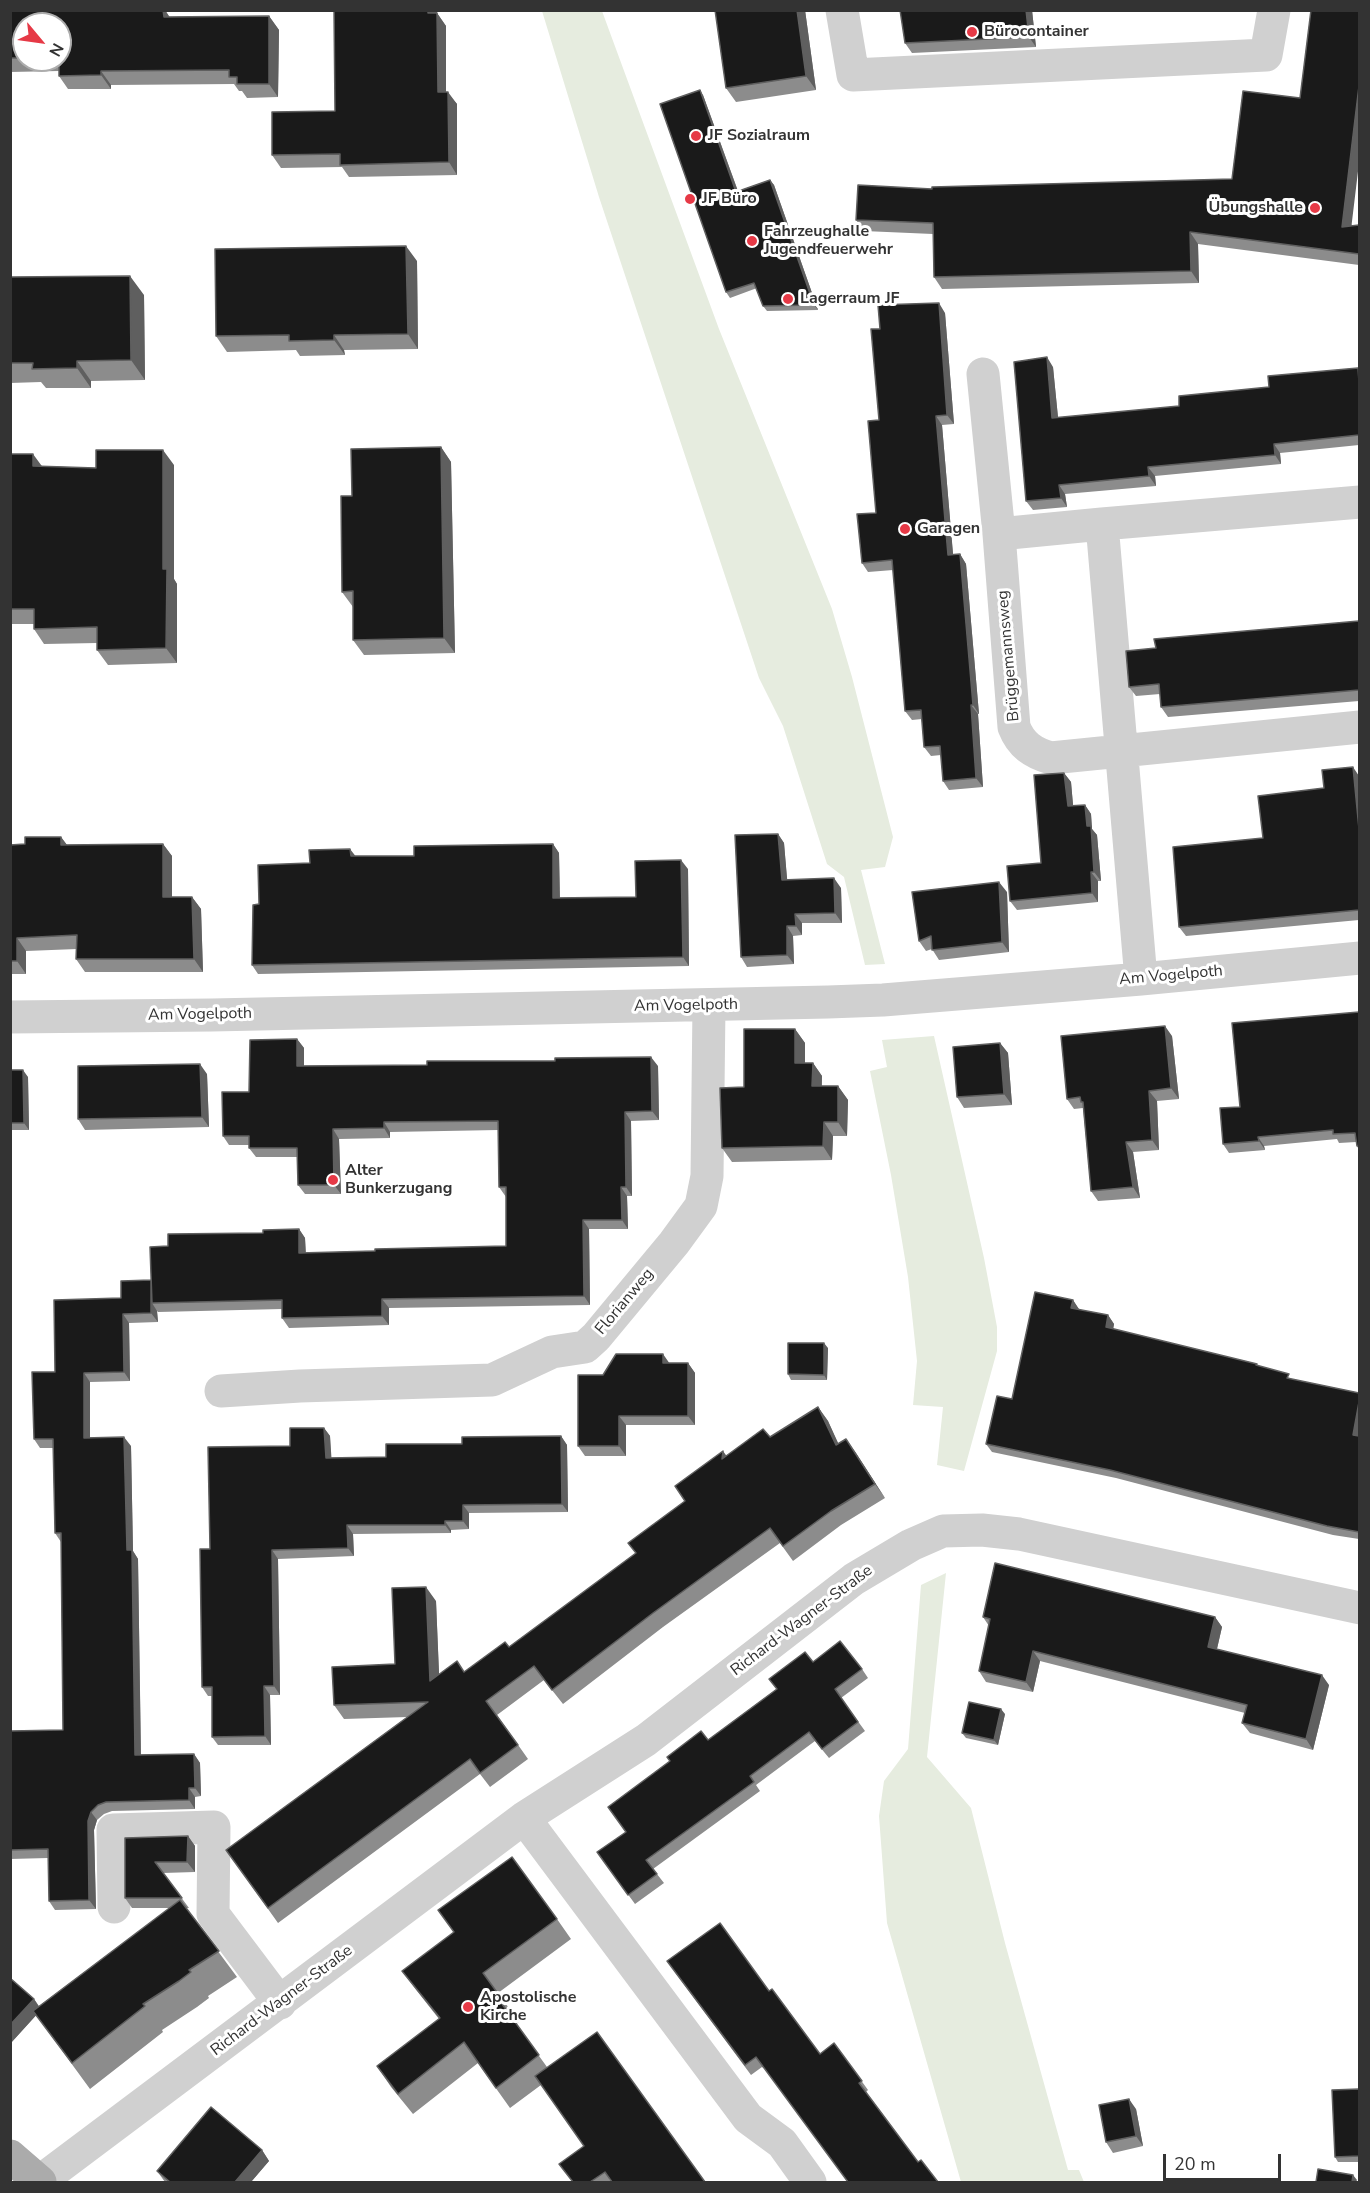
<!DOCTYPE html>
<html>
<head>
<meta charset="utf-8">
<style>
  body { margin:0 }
  #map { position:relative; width:1370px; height:2193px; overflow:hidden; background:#fff; font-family:"Nunito Sans",sans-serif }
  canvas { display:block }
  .frame { position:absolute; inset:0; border:12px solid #333; pointer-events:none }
  .north { position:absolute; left:12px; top:12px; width:60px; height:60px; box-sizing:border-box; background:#fff; border:2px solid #adadad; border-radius:50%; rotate:119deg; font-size:16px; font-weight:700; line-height:24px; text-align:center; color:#333 }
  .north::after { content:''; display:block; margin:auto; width:21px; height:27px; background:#e63946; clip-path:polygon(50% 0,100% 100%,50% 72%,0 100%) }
  .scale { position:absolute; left:1163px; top:2154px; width:118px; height:27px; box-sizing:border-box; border:3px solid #333; border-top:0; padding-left:8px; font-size:18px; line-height:21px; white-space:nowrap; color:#333; -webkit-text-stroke:4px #fff; paint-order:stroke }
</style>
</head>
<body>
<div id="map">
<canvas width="1370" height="2193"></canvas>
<div class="frame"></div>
<div class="north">N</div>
<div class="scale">20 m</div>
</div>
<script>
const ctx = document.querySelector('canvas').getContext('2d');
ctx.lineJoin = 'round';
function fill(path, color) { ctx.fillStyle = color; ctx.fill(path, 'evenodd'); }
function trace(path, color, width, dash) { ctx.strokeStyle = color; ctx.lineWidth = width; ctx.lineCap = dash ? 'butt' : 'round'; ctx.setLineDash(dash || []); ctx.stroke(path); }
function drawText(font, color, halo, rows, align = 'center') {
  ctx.font = font + ' "Nunito Sans",sans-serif'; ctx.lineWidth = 6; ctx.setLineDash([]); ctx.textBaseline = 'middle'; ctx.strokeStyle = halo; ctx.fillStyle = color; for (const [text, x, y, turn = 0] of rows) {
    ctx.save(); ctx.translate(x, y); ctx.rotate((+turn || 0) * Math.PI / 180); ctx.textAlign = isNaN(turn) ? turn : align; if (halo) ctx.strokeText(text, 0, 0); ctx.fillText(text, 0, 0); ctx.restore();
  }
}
const green = new Path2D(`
  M542,11H602L719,329L832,609L852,677L893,837L885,867L861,870L885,964L865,965L844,877L827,864L783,726L759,678L599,197Z
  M934,1036L984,1258L997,1327V1351L964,1471L937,1465L943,1407L913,1405L917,1361L908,1277L891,1175L870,1071L887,1067L882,1040Z
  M946,1573L927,1757L971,1808L1005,1943L1068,2170H1079L1084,2182H961L887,1923L879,1816L884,1781L908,1749L921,1585Z`);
const minor = new Path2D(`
  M842,10L853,75L1266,55L1274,10
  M983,374L999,534
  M1102,524L999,534L1014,727C1021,745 1033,753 1051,758L1360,727
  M1141,979L1102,524L1360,502
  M10,1017L212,1015L828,1002L883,1000L1141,979L1360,958
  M221,1391L300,1386L492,1380L552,1352L585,1347L596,1337L674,1243L701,1206L707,1176L709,1005
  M524,1818L748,2118L782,2143L810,2182
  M114,1907L113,1830L214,1827L213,1914L280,2003
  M35,2182H39L524,1818L646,1740L854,1579L911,1545L943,1531L982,1530L1019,1534L1360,1608`);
const major = new Path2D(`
  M10,2156L40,2182`);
const wall = new Path2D(`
  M10,10H165L169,17L269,16L279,30L278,97L247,98L242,91H239L234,84L111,85V89H68L59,76V71L10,72ZM24,24H60V60H24Z
  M805,10L816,90L736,102L726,88Z
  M1032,10L1036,47L912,53L905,43Z
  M437,13L446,26V92L457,104V175L349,177L342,167L281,168L272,155L335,111Z
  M703,95L738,191L770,180L774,185L818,310L767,311L763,306L757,288L730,298L726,292Z
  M1300,98L1352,226L1359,225V265L1198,244L1199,283L942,289L934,277L933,234L864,231L856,220L932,189L1232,179Z
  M417,261L418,349L344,350L345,355L300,356L296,350L227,352L216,336Z
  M10,277L144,295L145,380L91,381V388H46L41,382L10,383Z
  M945,313L954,424L942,425L953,555L960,554L966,564L979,714H978L983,787L949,790L943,781L941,755L931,756L924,747L922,719L912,720L905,711L893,570L868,572L862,563L876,513L879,420L880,329Z
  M1053,367L1058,418L1179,406L1359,369V445L1280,453L1281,464L1155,476L1156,486L1065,494L1067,507L1033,510L1026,501Z
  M441,447L451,462L455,653L364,655L353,640V607L342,592L352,496Z
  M10,454L42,466L96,468L174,465V579L177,584V663L108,665L97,650V643L44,644L34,629V624H10Z
  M1359,621V701L1168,717L1161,707L1160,694L1136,696L1129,687L1156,648Z
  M1064,773L1071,782L1073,806L1085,805L1091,814L1092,829L1097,835L1101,881H1098V902L1017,910L1010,901L1041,863Z
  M1359,776V920L1186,936L1179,927L1324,788Z
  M778,834L784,843L787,880L841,888L842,923H802V935L793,936L794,964L747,967L741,957Z
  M61,837L67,845L163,844L172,856V897H192L201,909L203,972H85L76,959L77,949L26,951V974H10V845L25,844Z
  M553,844L559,853L560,898L636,897L688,869L689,966L258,974L252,965L259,904L356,856H414Z
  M1007,892L1009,952L939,960L932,949L926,951L919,941Z
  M1359,1012V1150L1357,1146L1356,1142L1339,1143L1337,1139L1264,1146L1265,1150L1229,1153L1223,1144L1240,1107Z
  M795,1029L805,1043V1063H813L822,1076V1086H838L848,1100L847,1136H833L832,1160L732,1162L722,1148L744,1087Z
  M1172,1036L1179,1099L1157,1101L1159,1150L1133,1152L1140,1198L1098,1201L1091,1191L1083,1108L1074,1109L1067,1099Z
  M297,1039L304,1048V1066H658L659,1120L631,1121L632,1196H627L628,1229H589L590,1305L389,1308V1325L289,1328L282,1318V1309L158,1312L157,1311L158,1322L129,1323L130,1381L90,1382V1438L131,1446L133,1551L138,1559L141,1755L194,1754L200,1763L201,1796L195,1797V1809L112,1811L104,1814L97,1820L94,1830L96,1909L55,1910L49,1901L48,1858L10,1859V1731L63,1730L61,1542L55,1533L53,1448H40L34,1439L55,1372L121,1298L151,1280L168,1246L263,1233L299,1229L305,1238L306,1253L506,1246V1197L499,1187L498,1130L390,1132V1138L339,1139L341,1194H305L298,1185V1157H256L249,1148V1145H229L223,1136L249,1092Z
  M1000,1043L1008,1053L1012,1105L964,1108L957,1097Z
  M10,1070L28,1077L29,1130H10Z
  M207,1074L209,1127L85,1130L78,1119Z
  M1073,1300L1079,1310L1108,1315L1114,1324L1113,1329L1258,1366L1292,1379L1359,1393V1539L1333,1535L1116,1478L992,1452L986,1444L1012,1399Z
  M828,1348L827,1380H791L788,1374Z
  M669,1363H688L695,1373V1425H626V1456H585L578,1446L603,1375Z
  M818,1407L828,1421L838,1444L846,1439L885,1498L841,1525L793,1561L780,1543L663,1627L563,1704L544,1680L497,1715L528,1759L490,1787L480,1774L278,1923L226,1850L407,1717L344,1719L334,1705L395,1664L436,1601L439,1675L464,1672L509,1647L636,1554L726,1456L770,1437Z
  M324,1428L330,1436L331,1458L386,1457L462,1444L561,1436L567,1445L568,1512L469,1513V1529L451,1530V1533L353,1534L354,1556L278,1559L280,1695H270L271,1745H218L212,1737V1696H208L202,1687L290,1446Z
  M983,1617H1215L1222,1627L1217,1649L1329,1685L1313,1750L1250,1733L1242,1723L1245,1713L1040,1661L1033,1692L986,1682L979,1671L989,1626Z
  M813,1662L862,1669L868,1678L841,1698L865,1731L829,1758L815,1741L756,1785L760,1791L653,1869L664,1883L635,1904L597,1852L626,1832L708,1740Z
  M1005,1714L998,1745L966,1738L962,1733Z
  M188,1836L195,1846V1872L163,1873L189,1908H186L237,1977L208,1996L209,1998L197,2007L162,2030L163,2032L90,2089L36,2015L10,2044V1978L34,1999L39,2006L170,1908H132L125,1898V1838Z
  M557,1919L571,1939L498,1993L519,2022L516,2024L547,2067L611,2182H572L584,2146L541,2085L510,2108L478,2063L413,2114L391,2087L377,2066L439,2019L417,1991L402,1971Z
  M674,1971L769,1991L820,2054L834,2043L868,2090L866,2092L918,2162L762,2067L751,2075Z
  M1359,2089V2162H1338L1335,2157Z
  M1136,2109L1143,2146L1113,2153L1106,2142Z
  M262,2150L269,2161L251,2182H165L157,2171Z`);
const shadedWall = new Path2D(`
  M163,10H165L173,22L164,17Z
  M428,10H437V13L446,26V104L438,92Z
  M797,10H805L816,90L806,76Z
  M1026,10H1032L1036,47L1029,37Z
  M269,16L279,30L278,97L269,84Z
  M101,71L111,85V89L101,75Z
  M1359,86V163L1350,238L1342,227Z
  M700,90L703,95L740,197L736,192Z
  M448,92L457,104V175L449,162Z
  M770,180L774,185L818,310L814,305Z
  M1190,232L1198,244L1199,283L1191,271Z
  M406,246L417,261L418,349L408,334Z
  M130,276L144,295L145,380L131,360Z
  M939,303L945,313L954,424L947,415Z
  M334,335L344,350L345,355L334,340Z
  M1047,357L1053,367L1059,427L1052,418Z
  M77,361L91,381V388L77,368Z
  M936,416L942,425L954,565L948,555Z
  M1274,444L1280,453L1281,464L1275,455Z
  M441,447L451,462L455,653L444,638Z
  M163,450L174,465V579L177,584V663L166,648L163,569Z
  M33,454L44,469L33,466Z
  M1148,467L1155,476L1156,486L1149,476Z
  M1059,485L1065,494L1067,507L1061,498Z
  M960,554L966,564L979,714L973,705Z
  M971,705L978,714L983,787L976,778Z
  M1353,767L1359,776V830Z
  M1064,773L1071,782L1074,815L1068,806Z
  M1085,805L1091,814L1092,829L1097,835L1101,881L1094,872L1087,826Z
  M778,834L784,843L788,889L782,880Z
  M61,837L70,849L61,845Z
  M163,844L172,856V910L163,897Z
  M553,844L559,853L560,907L553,898Z
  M350,849L357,858L351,856Z
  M681,860L688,869L689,966L683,957Z
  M1091,872L1098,881V902L1092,893Z
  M834,878L841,888L842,923L835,913Z
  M999,882L1007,892L1009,952L1002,942Z
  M192,897L201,909L203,972L194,959Z
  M795,914L802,923V935L796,926Z
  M787,926L793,936L794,964L787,955Z
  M17,938L26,951V974L17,961Z
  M1165,1026L1172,1036L1179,1099L1171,1088Z
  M795,1029L805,1043V1077L795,1063Z
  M297,1039L304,1048V1075L297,1066Z
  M1000,1043L1008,1053L1012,1105L1004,1094Z
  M651,1057L658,1066L659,1120L652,1111Z
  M813,1063L822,1076L821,1100L812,1086Z
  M200,1064L207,1074L209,1127L202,1117Z
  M23,1070L28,1077L29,1130L24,1123Z
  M838,1086L848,1100L847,1136L838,1122Z
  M1149,1091L1157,1101L1159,1150L1152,1140Z
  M625,1112L631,1121L632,1196L626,1187Z
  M384,1122L390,1132V1138L384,1128Z
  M824,1122L833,1136L832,1160L823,1146Z
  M333,1129L339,1139L341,1194L334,1185Z
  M1258,1137L1264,1146L1265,1150L1259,1141Z
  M1126,1142L1133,1152L1140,1198L1133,1187Z
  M621,1187L627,1196L628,1229L622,1220Z
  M583,1220L589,1229L590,1305L584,1296Z
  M299,1229L305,1238L306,1262L299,1253Z
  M151,1280L152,1303L157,1311L158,1322L151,1313Z
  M382,1299L389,1308V1325L382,1316Z
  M1073,1300L1079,1309L1077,1316L1071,1308Z
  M123,1314L129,1323L130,1381L124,1372Z
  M1108,1315L1114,1324L1112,1336L1106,1327Z
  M824,1343L828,1348L827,1380L824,1375Z
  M663,1354L670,1364L663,1363Z
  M688,1363L695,1373V1425L688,1416Z
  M84,1373L90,1382V1447L84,1438Z
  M1359,1402V1438L1353,1435Z
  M818,1407L828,1421L846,1460L836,1445Z
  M619,1416L626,1425V1456L619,1446Z
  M324,1428L330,1436L332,1466L326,1458Z
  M561,1436L567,1445L568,1512L562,1504Z
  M124,1437L131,1446L133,1551L138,1559L141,1764L135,1755L127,1550Z
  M846,1439L856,1453L885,1498L875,1484Z
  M723,1451L733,1465L722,1459Z
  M463,1505L469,1513V1529L463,1521Z
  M445,1521L451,1530V1533L445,1525Z
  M347,1525L353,1534L354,1556L348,1548Z
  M272,1550L278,1559L280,1695L274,1686Z
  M426,1587L436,1601L440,1696L430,1681Z
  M1215,1617L1222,1627L1215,1657L1208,1647Z
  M1033,1651L1040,1661L1033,1692L1026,1682Z
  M1322,1675L1329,1685L1313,1750L1306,1739Z
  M264,1686L270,1695L271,1745L265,1736Z
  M1001,1709L1005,1714L998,1745L994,1740Z
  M194,1754L200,1763L201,1796L195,1788Z
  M189,1788L195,1797V1809L189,1800Z
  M91,1812L97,1820L94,1830L96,1909L89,1900L88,1821Z
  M188,1836L195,1846V1872L187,1862Z
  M34,1999L41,2010L10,2044V2025Z
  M1129,2099L1136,2109L1143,2146L1136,2136Z
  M262,2150L269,2161L251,2182H235Z
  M1353,2175L1357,2180L1356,2182H1352Z`);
const building = new Path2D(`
  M10,10H163L164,17L269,16V84H237V77H229V70L101,71V75L59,76V60H60V24H24V58H10Z
  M334,10H428V13H437L438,92H448L449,162L340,165V154L272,155V112L335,111Z
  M715,10H797L806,76L726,88Z
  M900,10H1026L1029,37L905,43Z
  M1311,10H1359V86L1342,227L1359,225V254L1190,232L1191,271L934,277L933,223L856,220L858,185L932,189V187L1232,179L1243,91L1300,98Z
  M700,90L736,192L770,180L814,305L763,306L754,283L726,292L660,104Z
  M406,246L408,334L334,335V340L289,341V335L216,336L215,249Z
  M130,276L131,360L77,361V368L32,369L33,363H10V277Z
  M939,303L947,415L936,416L948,555L960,554L973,705H971L976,778L943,781L940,746L924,747L921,710L905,711L892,560L862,563L857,514L876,513L868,421L879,420L871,329H880L878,305Z
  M1047,357L1052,418L1179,406V396L1269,387L1268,376L1358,368L1359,382V435L1274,444L1275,455L1148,467L1149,476L1059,485L1061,498L1026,501L1014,362Z
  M441,447L444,638L353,640V591L342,592L341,496H352L351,449Z
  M96,450H163V569H167L166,648L97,650V627L34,629V609H10V454H33V466L96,468Z
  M1359,621V690L1161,707L1159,684L1129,687L1126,651L1156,648L1154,639Z
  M1353,767L1359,829V910L1179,927L1173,847L1263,838L1258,796L1324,788L1322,770Z
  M1064,773L1068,806L1085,805L1087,826H1091L1094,872H1091L1092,893L1010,901L1007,866L1041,863L1034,775Z
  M778,834L782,880L834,878L835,913L795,914L796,926H787V955L741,957L735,835Z
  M25,837H61V845L163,844V897H192L194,959H76L77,935L17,938V961H10V845L25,844Z
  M553,844V898L636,897L635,861L681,860L683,957L252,965L253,905L259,904L258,865L310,863L309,850L350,849L351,856H414V846Z
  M999,882L1002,942L932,950L931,936L919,941L912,892Z
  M1359,1012V1146H1357L1355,1133L1333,1134V1130L1258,1137L1259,1141L1223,1144L1220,1108L1240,1107L1232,1023Z
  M1165,1026L1171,1088L1149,1091L1152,1140L1126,1142L1133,1187L1091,1191L1083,1102H1081L1080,1097L1067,1099L1061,1036Z
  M744,1029H795V1063H813L812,1086H838V1122H824L823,1146L722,1148L720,1088L744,1087Z
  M297,1039V1066L427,1065V1061H555V1058L651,1057L652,1111L625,1112L626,1187H621L622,1220H583L584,1296L382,1299V1316L282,1318V1300L152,1303L150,1247L168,1246V1234L263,1233V1230L299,1229V1253L375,1251V1249L506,1246V1187H499L498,1121L384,1122V1128L333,1129L334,1185H298L297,1148H249V1136H223L222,1092H249L250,1040Z
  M1000,1043L1004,1094L957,1097L953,1047Z
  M200,1064L202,1117L78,1119V1066Z
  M10,1070H23L24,1123H10Z
  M151,1280V1313L123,1314L124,1372L84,1373V1438L124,1437L127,1550H132L135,1755L194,1754L195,1788H189V1800L106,1802L98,1805L91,1812L88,1821L89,1900L49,1901L48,1849L10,1850V1731L63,1730L61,1533H55L53,1439H34L32,1372H55L54,1300L121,1298V1281Z
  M1035,1292L1073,1300L1071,1308L1108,1315L1106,1327L1257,1364L1256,1365L1289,1374L1287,1378L1359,1393V1402L1353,1435L1359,1436V1532L1327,1526L1110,1470L986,1444L997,1396L1012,1399Z
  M788,1343H824V1375L788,1374Z
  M616,1354H663V1363H688V1416H619V1446H578V1375H603Z
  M818,1407L836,1445L846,1439L875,1484L831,1511L783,1546L770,1528L653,1613L552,1690L534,1666L486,1701L518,1745L480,1773L470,1759L268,1908L226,1850L428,1702L334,1705L332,1667L395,1664L392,1588L426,1587L430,1681L457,1661L464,1672L505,1642L509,1647L636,1553L628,1543L685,1501L675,1486L723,1451L722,1459L763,1429L770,1437Z
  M290,1428H324L326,1458L386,1457V1444H462V1437L561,1436L562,1504L463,1505V1521H445V1525H347L348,1548L272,1550L274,1686H264L265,1736L212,1737V1687H202L200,1549H210L208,1447L290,1446Z
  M995,1563L1215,1617L1208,1647L1322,1675L1306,1739L1242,1723L1247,1705L1033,1651L1026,1682L979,1671L990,1619L983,1617Z
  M840,1641L862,1669L835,1689L858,1722L822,1749L809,1732L750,1776L754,1782L646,1860L657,1874L628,1895L597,1852L626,1832L608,1807L670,1761L667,1757L701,1731L708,1740L777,1689L769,1679L805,1652L813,1662Z
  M969,1702L1001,1709L994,1740L962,1733Z
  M188,1836L187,1862H155L182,1898H125V1838Z
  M512,1857L557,1919L483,1973L504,2002L502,2004L539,2055L496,2088L464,2042L398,2094L377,2066L440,2018L402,1971L454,1932L438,1910Z
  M180,1900L219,1951L189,1970L191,1972L179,1981L143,2004L145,2006L72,2063L33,2011Z
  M720,1923L769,1991L772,1989L820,2054L834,2043L862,2081L859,2083L918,2162L921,2160L938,2182H848L756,2057L745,2065L667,1961Z
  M10,1978L34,1999L10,2025Z
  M597,2032L705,2182H612L605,2172L590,2182H573L559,2164L584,2146L535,2076Z
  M1359,2089V2156L1335,2157L1332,2090Z
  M1129,2099L1136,2136L1106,2142L1099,2105Z
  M211,2107L262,2150L235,2182H170L157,2171Z
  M1318,2169L1353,2175L1352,2182H1316Z`);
const markers = [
  [972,32,6,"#e63946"],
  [696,136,6,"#e63946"],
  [690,199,6,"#e63946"],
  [1315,208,6,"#e63946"],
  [752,241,6,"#e63946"],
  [788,299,6,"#e63946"],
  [905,529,6,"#e63946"],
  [333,1180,6,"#e63946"],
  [468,2007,6,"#e63946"]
];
const poiNames = [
  ["Bürocontainer",984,32],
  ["JF Sozialraum",708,136],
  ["JF Büro",702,199],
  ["Übungshalle",1303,208,"right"],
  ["Fahrzeughalle",764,232],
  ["Jugendfeuerwehr",764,250],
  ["Lagerraum JF",800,299],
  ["Garagen",917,529],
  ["Alter",345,1171],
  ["Bunkerzugang",345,1189],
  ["Apostolische",480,1998],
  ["Kirche",480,2016]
];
const streetNames = [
  ["Brüggemannsweg",1009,656,-95],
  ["Am Vogelpoth",1171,976,-5],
  ["Am Vogelpoth",686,1006,-1],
  ["Am Vogelpoth",200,1015,-1],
  ["Florianweg",625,1302,-50],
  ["Richard-Wagner-Straße",802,1621,-37],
  ["Richard-Wagner-Straße",282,2001,-37]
];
fill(green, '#e6ecdf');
trace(minor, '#d0d0d0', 33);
trace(major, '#ababab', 33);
fill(wall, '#8c8c8c');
fill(shadedWall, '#5f5f5f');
fill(building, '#1a1a1a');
trace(building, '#5f5f5f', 1.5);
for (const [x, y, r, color] of markers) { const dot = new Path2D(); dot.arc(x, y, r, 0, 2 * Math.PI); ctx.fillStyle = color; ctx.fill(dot); trace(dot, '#fff', 2); }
drawText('bold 16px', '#333', '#fff', poiNames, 'left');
drawText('16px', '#333', '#fff', streetNames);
</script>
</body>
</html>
